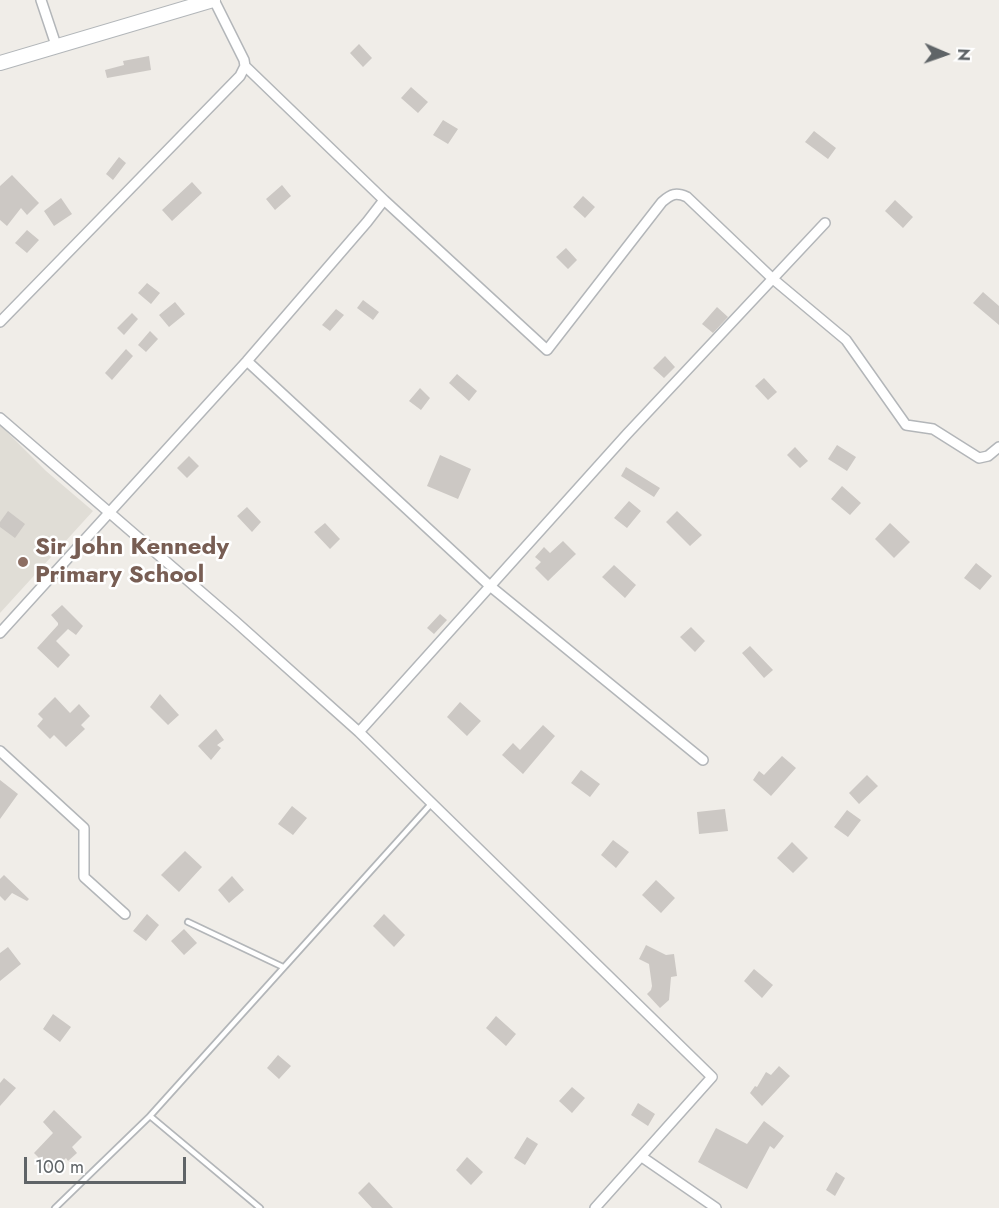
<!DOCTYPE html>
<html>
<head>
<meta charset="utf-8">
<style>
  body { margin:0 }
  #map { position:relative; width:999px; height:1208px; overflow:hidden; background:#f0ede8; font-family:Jost,sans-serif }
  canvas { display:block }
  .north { position:absolute; left:915px; top:24px; width:60px; height:60px; -webkit-text-stroke:4px #fff; paint-order:stroke; rotate:92deg; font-size:16px; font-weight:700; line-height:24px; text-align:center; color:#5f6467 }
  .north::after { content:''; display:block; margin:auto; width:21px; height:27px; background:#5f6467; clip-path:polygon(50% 0,100% 100%,50% 72%,0 100%) }
  .scale { position:absolute; left:24px; top:1157px; width:162px; height:27px; box-sizing:border-box; border:3px solid #5f6467; border-top:0; padding-left:8px; font-size:18px; line-height:21px; white-space:nowrap; color:#5f6467; -webkit-text-stroke:4px #fff; paint-order:stroke }
</style>
</head>
<body>
<div id="map">
<canvas width="999" height="1208"></canvas>
<div class="north">N</div>
<div class="scale">100 m</div>
</div>
<script>
const ctx = document.querySelector('canvas').getContext('2d');
ctx.lineJoin = 'round';
function fill(path, color) { ctx.fillStyle = color; ctx.fill(path, 'evenodd'); }
function trace(path, color, width, dash) { ctx.strokeStyle = color; ctx.lineWidth = width; ctx.lineCap = dash ? 'butt' : 'round'; ctx.setLineDash(dash || []); ctx.stroke(path); }
function drawText(font, color, halo, rows, align = 'center') {
  ctx.font = font + ' Jost,sans-serif'; ctx.lineWidth = 5; ctx.setLineDash([]); ctx.textBaseline = 'middle'; ctx.strokeStyle = halo; ctx.fillStyle = color; for (const [text, x, y, turn = 0] of rows) {
    ctx.save(); ctx.translate(x, y); ctx.rotate((+turn || 0) * Math.PI / 180); ctx.textAlign = isNaN(turn) ? turn : align; if (halo) ctx.strokeText(text, 0, 0); ctx.fillText(text, 0, 0); ctx.restore();
  }
}
const education = new Path2D(`
  M0,425L46,471L93,511L0,613Z`);
const building = new Path2D(`
  M359,44L372,58L363,67L350,53Z
  M149,56L151,70L107,78L105,70L124,65L123,61Z
  M411,87L428,102L418,113L401,98Z
  M443,120L458,129L448,144L433,135Z
  M814,131L836,148L828,159L805,142Z
  M119,157L126,163L113,180L106,174Z
  M12,175L39,203L27,215L21,208L7,226L0,220V186Z
  M192,182L202,193L172,221L162,210Z
  M282,185L291,196L275,210L266,199Z
  M583,196L595,207L585,218L573,207Z
  M61,198L72,214L54,226L44,211Z
  M895,200L913,217L903,228L885,211Z
  M27,230L39,240L27,253L15,243Z
  M566,248L577,260L568,269L556,257Z
  M147,283L160,293L151,304L138,293Z
  M983,292L999,306V325L973,303Z
  M363,300L379,312L373,320L357,308Z
  M175,302L185,314L169,327L159,315Z
  M717,307L728,317L713,333L702,324Z
  M336,309L344,315L330,331L322,325Z
  M132,313L138,319L124,335L117,328Z
  M150,331L158,339L146,352L138,345Z
  M126,349L133,356L112,380L105,373Z
  M665,356L675,367L664,378L653,368Z
  M457,374L477,391L469,401L449,383Z
  M764,378L777,392L768,400L755,386Z
  M420,388L430,398L421,410L409,401Z
  M837,445L856,457L847,471L828,459Z
  M795,447L808,461L800,468L787,455Z
  M440,455L471,469L458,499L427,486Z
  M189,456L199,466L187,478L177,468Z
  M626,467L660,488L654,497L621,476Z
  M842,486L861,503L850,515L831,499Z
  M629,501L641,511L627,528L614,518Z
  M247,507L261,522L252,532L237,516Z
  M8,511L25,524L15,538L0,527V522Z
  M677,511L702,535L690,546L666,522Z
  M325,523L340,539L330,549L314,532Z
  M890,523L910,542L894,558L875,539Z
  M563,541L576,554L548,581L535,568L541,562L535,557L544,547L550,553Z
  M976,563L992,576L980,590L964,578Z
  M614,565L636,585L625,598L602,577Z
  M62,605L83,626L76,635L68,629L56,641L70,655L58,668L37,648L58,625V623L51,615Z
  M440,614L447,620L434,634L427,628Z
  M691,627L705,641L695,652L680,637Z
  M750,646L773,670L764,678L742,653Z
  M160,694L179,715L168,725L150,707Z
  M55,697L70,713L79,704L90,716L81,725L85,729L66,747L54,735L50,739L37,726L43,719L38,714Z
  M460,702L481,721L467,736L447,717Z
  M543,725L555,736L523,774L502,755L513,743L520,750Z
  M216,729L224,740L217,745L221,748L211,760L198,746Z
  M782,756L796,768L771,796L753,780L759,771L764,775Z
  M581,770L600,784L590,797L571,783Z
  M867,775L878,786L859,804L849,793Z
  M0,780L18,794L0,819Z
  M292,806L307,818L293,835L278,824Z
  M725,809L728,831L699,834L697,812Z
  M847,810L861,820L848,837L834,827Z
  M613,840L629,852L616,868L601,855Z
  M792,842L808,858L793,873L777,858Z
  M185,851L202,867L179,892L161,875Z
  M4,875L29,899L27,901L12,893L5,901L0,896V879Z
  M232,876L244,890L229,903L218,890Z
  M656,880L675,898L661,913L642,895Z
  M147,914L159,925L146,941L133,931Z
  M384,914L405,935L394,947L373,926Z
  M184,929L197,943L184,955L171,941Z
  M646,945L666,955L674,954L677,976L671,977L669,1000L660,1008L647,994L651,990L652,986L649,964L639,959Z
  M8,947L21,964L0,981V953Z
  M754,969L773,985L762,998L744,981Z
  M53,1014L71,1027L60,1042L43,1029Z
  M496,1016L516,1034L506,1046L486,1028Z
  M278,1055L291,1066L279,1079L267,1068Z
  M779,1066L790,1076L762,1106L750,1093L755,1086L757,1087L766,1072L771,1075Z
  M4,1078L16,1088L0,1106V1083Z
  M572,1087L585,1098L572,1113L559,1101Z
  M638,1103L655,1114L648,1126L631,1115Z
  M54,1110L82,1137L72,1147L77,1153L68,1161L66,1158L52,1171L34,1153L53,1133L43,1122Z
  M764,1121L784,1136L774,1149L770,1146L747,1189L698,1162L716,1128L747,1144Z
  M527,1137L538,1144L525,1165L514,1158Z
  M467,1157L483,1172L471,1185L456,1170Z
  M836,1172L845,1178L835,1196L826,1190Z
  M369,1182L393,1208H372L358,1193Z`);
const lane = new Path2D(`
  M188,922L283,967
  M150,1116L431,804
  M55,1208L150,1116L260,1208`);
const street = new Path2D(`
  M41,0L56,45
  M384,200L547,350L662,202C671,194 676,192 687,197L773,279L846,340L906,425L933,429L979,458L988,456L999,447
  M0,322L240,76L245,66L244,60L214,0
  M247,361L490,586L703,760
  M0,418L236,622L359,732L712,1077L595,1208
  M0,633L247,361L367,222L384,200L245,66
  M359,732L627,434L825,223
  M0,751L84,828V877L125,914
  M642,1157L716,1208`);
const secondary = new Path2D(`
  M0,63L213,0`);
const markers = [
  [23,562,6,"#8d6e63"]
];
const educationNames = [
  ["Sir John Kennedy",35,548],
  ["Primary School",35,576]
];
fill(education, '#e0ddd6');
fill(building, '#ccc8c4');
trace(lane, '#b3b6b9', 8);
trace(street, '#b3b6b9', 12);
trace(secondary, '#b2b6b9', 16);
trace(lane, '#fff', 4.5);
trace(street, '#fff', 9);
trace(secondary, '#fff', 14);
for (const [x, y, r, color] of markers) { const dot = new Path2D(); dot.arc(x, y, r, 0, 2 * Math.PI); ctx.fillStyle = color; ctx.fill(dot); trace(dot, '#fff', 2); }
drawText('bold 24px', '#785e54', '#fff', educationNames, 'left');
</script>
</body>
</html>
